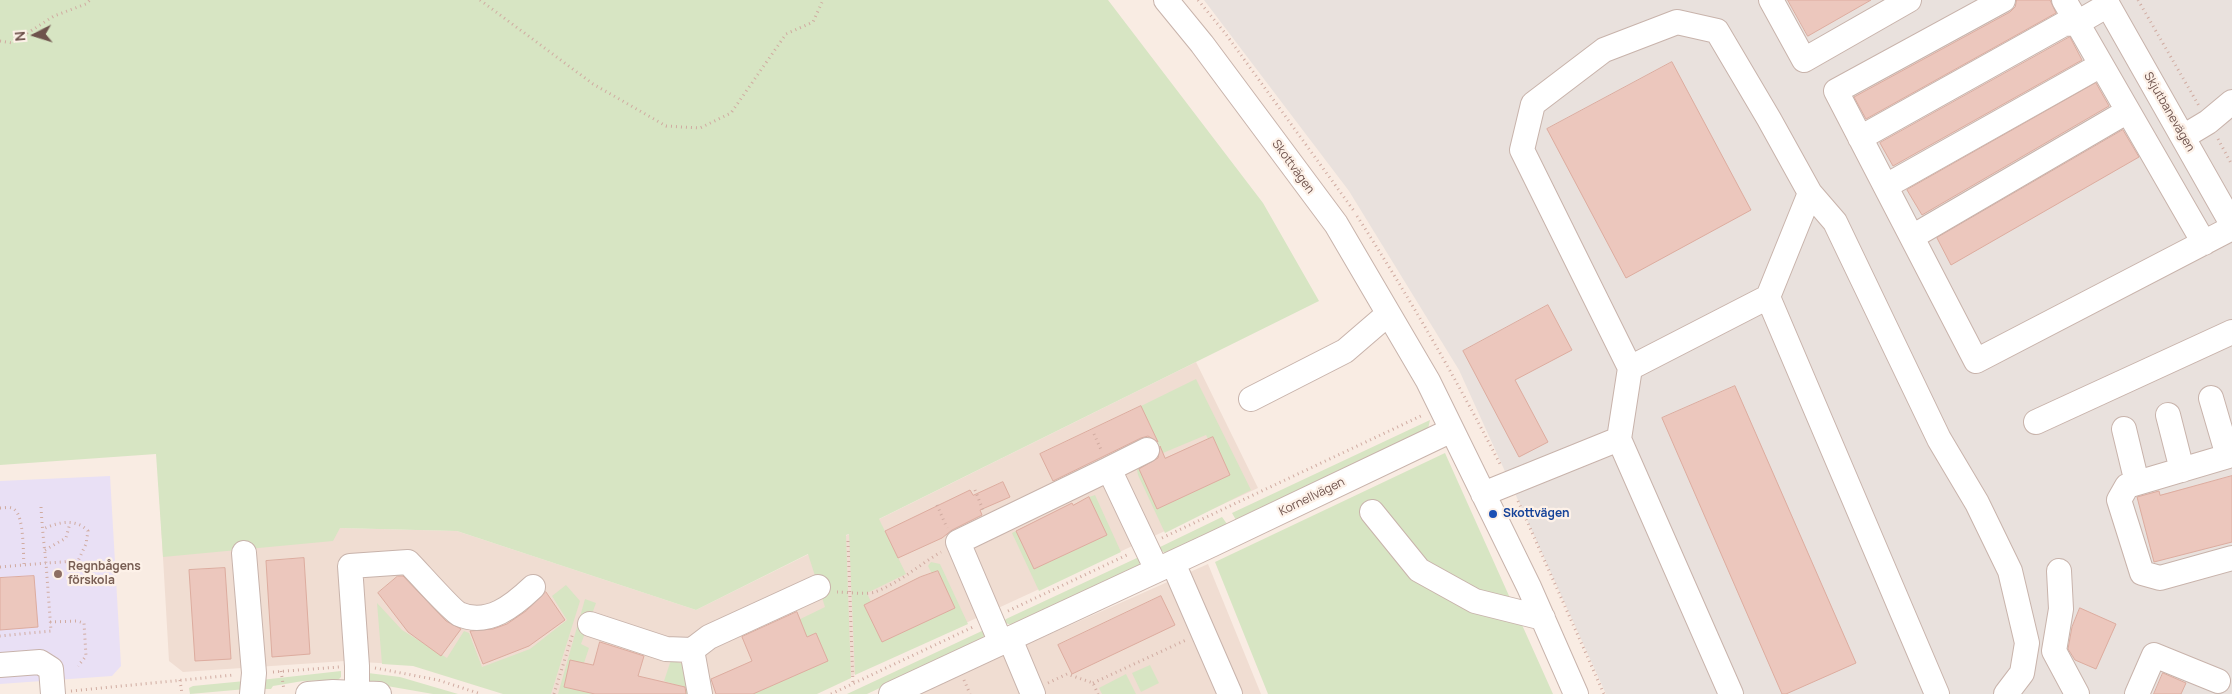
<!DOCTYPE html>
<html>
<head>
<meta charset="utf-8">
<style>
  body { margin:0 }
  #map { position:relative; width:2232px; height:694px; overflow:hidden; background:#f9ece3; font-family:Manrope,sans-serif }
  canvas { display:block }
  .north { position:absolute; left:10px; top:10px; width:50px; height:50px; -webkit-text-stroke:4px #fdf1e8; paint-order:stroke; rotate:265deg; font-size:14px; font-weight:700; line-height:20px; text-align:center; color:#6e524c }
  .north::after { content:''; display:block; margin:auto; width:18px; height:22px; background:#6e524c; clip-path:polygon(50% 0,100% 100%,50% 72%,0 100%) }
</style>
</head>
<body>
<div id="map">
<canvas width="2232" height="694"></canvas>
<div class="north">N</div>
</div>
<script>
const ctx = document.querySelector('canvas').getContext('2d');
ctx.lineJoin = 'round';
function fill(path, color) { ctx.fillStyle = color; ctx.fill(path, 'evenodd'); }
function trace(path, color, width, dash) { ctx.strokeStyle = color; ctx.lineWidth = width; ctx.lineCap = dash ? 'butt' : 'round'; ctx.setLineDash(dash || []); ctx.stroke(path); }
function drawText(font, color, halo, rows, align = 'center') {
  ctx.font = font + ' Manrope,sans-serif'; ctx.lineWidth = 4.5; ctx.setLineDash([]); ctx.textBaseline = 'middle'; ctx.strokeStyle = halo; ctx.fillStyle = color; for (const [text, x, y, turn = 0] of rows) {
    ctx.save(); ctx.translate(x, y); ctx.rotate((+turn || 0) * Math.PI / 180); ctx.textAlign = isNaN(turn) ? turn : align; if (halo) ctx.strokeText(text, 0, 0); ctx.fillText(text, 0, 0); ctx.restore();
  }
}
const residential = new Path2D(`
  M1196,362L1258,488L812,694H506L412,665L345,661L183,672L169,661L157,454L340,528L457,531L696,610Z
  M1208,564L1261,694H915Z`);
const industrial = new Path2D(`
  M1204,0H2232V694H1606L1459,370L1349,191Z`);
const education = new Path2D(`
  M110,476L121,666L112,676L0,684V481Z`);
const green = new Path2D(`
  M0,0H1108L1263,203L1319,301L879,519L906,574L867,593L871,602L865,605L882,642L955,608L938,571L932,574L928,566L931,562L940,564L968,624L855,675L849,534L846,535L851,678L817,694H753L828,661L816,633L788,645V625L825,607L808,554L696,610L457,531L340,528L333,541L163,557L156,454L0,465Z
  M1196,379L1251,490L1165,533L1138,475L1137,470L1144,464L1157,509L1230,475L1213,438L1208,439L1206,435L1163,453L1141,406Z
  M1430,420L1428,429L1236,520L1232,513Z
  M1445,453L1553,694H1268L1215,562Z
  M1095,495L1121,552L1039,591L1012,533L1016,531L1034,569L1107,535L1089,497Z
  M1222,517L1227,524L1165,553L1158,548Z
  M1139,557L1140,566L1011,625L1003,622L1006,619Z
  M566,585L580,601L551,694H503L413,666L382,664L377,603L402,630L447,658L464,631L469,633L482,667L530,649L567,620L552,596Z
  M585,599L596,603L581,644L589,648L584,663L570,661L564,686L595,694H558Z
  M984,630L985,634L982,640L867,694H847Z
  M671,660L689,666L693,694H684L686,688L664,681Z
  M1150,665L1159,683L1141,692L1132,673Z
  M341,671V677L338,680L303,681L273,686L271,689H261V680Z
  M368,673L400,677L458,694H433L364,682Z
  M1126,674L1136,694H1102L1099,688Z
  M245,681L246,689L190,694L189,688L193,686Z`);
const building = new Path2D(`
  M1788,0H1871L1808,36Z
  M2017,0H2050L2056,13L1866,119L1854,97L2010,12L2015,7Z
  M2070,37L2082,60L1893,166L1880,143Z
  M1672,62L1751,210L1626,278L1547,129Z
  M2096,83L2109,106L1922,215L1907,190Z
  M2123,130L2139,157L1951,265L1937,238Z
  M1548,305L1572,350L1515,380L1548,442L1519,457L1463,351Z
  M1735,386L1856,663L1786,694H1782L1662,418Z
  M1141,406L1158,442L1148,436L1141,438L1053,481L1040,454Z
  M1213,437L1230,475L1157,509L1139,469L1158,458L1160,446L1165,458Z
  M2232,476V542L2154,562L2137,497L2159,491L2160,495Z
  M1003,482L1010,497L980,510L982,515L952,530L942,538L898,558L885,531L970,490L973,495Z
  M1089,497L1107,535L1034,569L1016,531L1072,503L1073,505Z
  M304,558L310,654L272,657L266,561Z
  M225,568L231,659L195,661L189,570Z
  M938,571L955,608L882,642L864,605L920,577Z
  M34,576L38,627L0,630V578Z
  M398,576H403L446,621L461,629L441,656L408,632L378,593Z
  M546,592L565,620L529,646L483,664L470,631L493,629L507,624L526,611Z
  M1161,596L1175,625L1072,674L1058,645Z
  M2080,608L2116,624L2096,669L2075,660L2068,649L2072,627Z
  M797,612L807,637L816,633L828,661L753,694H716L711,679L752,661L742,637Z
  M600,642L644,656L638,676L685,687L686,694H595L564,687L570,660L593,665Z
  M2163,673L2186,683L2181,694H2154Z`);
const path = new Path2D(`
  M480,0L593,84L666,126L700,128L731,113L786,34L813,22L823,0
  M1198,0L1225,33L1354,211
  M2138,0L2199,106
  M0,41L12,43L54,16L86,4L90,0
  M2218,139L2232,165
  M1357,216C1409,297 1457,380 1501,466
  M1094,434L1102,452
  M975,490L983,510
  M1518,501L1604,694
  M937,505L947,528
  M41,507C42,526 44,545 46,563L78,561L86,544L88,531C76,518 58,522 43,529
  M0,508C5,508 11,506 15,510C24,518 23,552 24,565
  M1162,538L1423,415
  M848,541L853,684
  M45,550L66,538L70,523
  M0,567L46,563L51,631L0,636
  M837,592C848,592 865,595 875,592C899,583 919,565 941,552
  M1008,611L1129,554
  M50,622L77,621L84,623L86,656L78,666
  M375,668L438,680L481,694
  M281,671L284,690
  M273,672L339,667
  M180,680L182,694
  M964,680L970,694
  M1048,683L1067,674L1093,683L1098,694
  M1093,683L1186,640
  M71,691L234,675
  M554,694L573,633
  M831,694L973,627`);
const minor = new Path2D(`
  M1166,0L1202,44L1336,224L1428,381L1529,587L1576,694
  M1771,0L1804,60L1909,0
  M2003,0L1836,91L1976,361L2232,228
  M2064,0L2204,243
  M2105,0L2232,224
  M2183,137L2208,122L2232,102
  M1860,138L2064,24L2077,23L2108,5
  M1886,186L2101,65
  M1810,193L1835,222L1939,439L1977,503L2010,571L2027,643L2022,673L2006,694
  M1912,237L2128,111
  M1630,368L1522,150L1533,104L1604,50L1677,22L1717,31L1769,119L1810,193L1768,297
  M2211,398L2228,456
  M1251,399L1345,351L1388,314
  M2168,415L2182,470
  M2036,422L2232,332
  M2124,429L2137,483
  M2232,455L2127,486L2119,500L2142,573L2160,578L2232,558
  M1109,469L1147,450
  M1483,494L1619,439
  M1372,512L1419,570L1475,601L1543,618
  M244,553L254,673L252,694
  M1173,563L1230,694
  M2059,571L2061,609L2054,651L2077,694
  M590,624L666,649L692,650L700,694
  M1010,639L1033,694
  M1001,643L958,542L1109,469L1157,570
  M692,650L709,637L818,587
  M0,665L40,662L51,669L53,694
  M357,693V666L350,566L408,562C417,571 451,610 459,614C488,627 514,605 533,587
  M308,694L333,692L379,694
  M891,694L1211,545L1452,430
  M1731,694L1619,439L1630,368L1768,297L1937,694
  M2137,694L2154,655L2218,681`);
const markers = [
  [1493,514,5,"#1a4fb4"],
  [58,574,5,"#8d6e63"]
];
const streetNames = [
  ["Skjutbanevägen",2169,112,60],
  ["Skottvägen",1293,167,54],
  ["Kornellvägen",1312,497,-26]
];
const transitNames = [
  ["Skottvägen",1503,514]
];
const educationNames = [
  ["Regnbågens",68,567],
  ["förskola",68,581]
];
fill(residential, '#f0ddd2');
fill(industrial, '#e9e1dd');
fill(education, '#e9e0f5');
fill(green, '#d7e5c3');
fill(building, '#ecc7bd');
trace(building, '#ddac9f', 1);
trace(minor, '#c8b3ab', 26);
trace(path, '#d0aba1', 3, [1, 4]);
trace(minor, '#fff', 24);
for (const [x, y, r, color] of markers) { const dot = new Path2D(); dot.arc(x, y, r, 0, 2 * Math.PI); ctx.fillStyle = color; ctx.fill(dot); trace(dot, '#fdf1e8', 2); }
drawText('12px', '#6e524c', '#fdf1e8', streetNames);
drawText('bold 12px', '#164399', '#fdf1e8', transitNames, 'left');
drawText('bold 12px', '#785e54', '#fdf1e8', educationNames, 'left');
</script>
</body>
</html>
